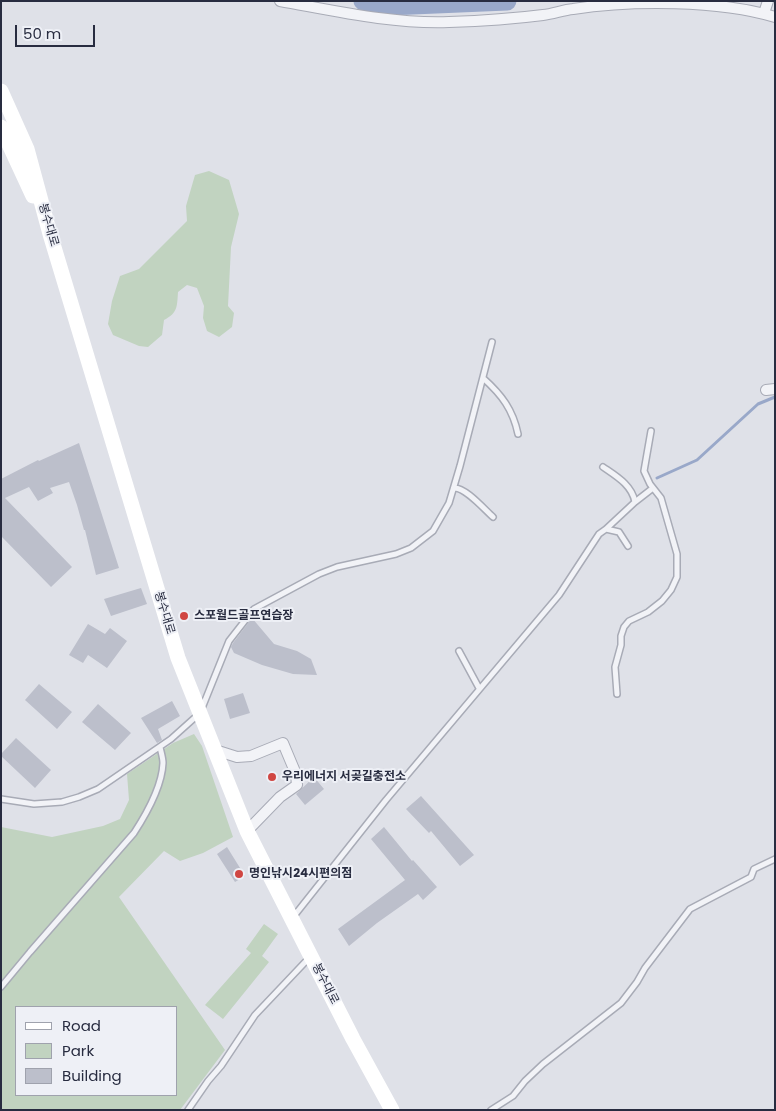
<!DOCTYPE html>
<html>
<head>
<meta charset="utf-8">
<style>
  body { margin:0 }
  #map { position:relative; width:776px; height:1111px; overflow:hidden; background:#dfe1e8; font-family:Poppins,sans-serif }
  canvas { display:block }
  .frame { position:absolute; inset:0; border:2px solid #282c40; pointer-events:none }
  .legend { position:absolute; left:15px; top:1006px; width:162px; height:90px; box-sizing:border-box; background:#eef0f6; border:1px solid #9fa2ad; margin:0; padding:6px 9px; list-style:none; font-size:15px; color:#282c40 }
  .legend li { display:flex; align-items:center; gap:10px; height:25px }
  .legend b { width:25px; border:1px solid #9fa2ad }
  .scale { position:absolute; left:15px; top:25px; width:80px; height:22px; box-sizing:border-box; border:2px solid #282c40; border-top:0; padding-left:6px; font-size:15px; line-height:18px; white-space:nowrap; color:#282c40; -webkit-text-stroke:4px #eef0f6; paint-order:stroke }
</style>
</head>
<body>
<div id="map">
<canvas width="776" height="1111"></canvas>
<div class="frame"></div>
<ul class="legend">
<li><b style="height:6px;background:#fff"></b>Road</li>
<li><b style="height:14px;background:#c1d3c0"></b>Park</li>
<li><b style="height:14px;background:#bcbfcb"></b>Building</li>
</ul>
<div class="scale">50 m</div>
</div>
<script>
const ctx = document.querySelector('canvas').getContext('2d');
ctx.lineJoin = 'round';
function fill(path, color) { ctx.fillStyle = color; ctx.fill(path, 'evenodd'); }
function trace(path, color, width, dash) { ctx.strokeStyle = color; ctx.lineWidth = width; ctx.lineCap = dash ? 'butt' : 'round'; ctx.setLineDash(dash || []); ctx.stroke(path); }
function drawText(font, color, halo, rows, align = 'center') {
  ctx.font = font + ' Poppins,"Noto Sans KR",sans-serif'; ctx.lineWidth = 4; ctx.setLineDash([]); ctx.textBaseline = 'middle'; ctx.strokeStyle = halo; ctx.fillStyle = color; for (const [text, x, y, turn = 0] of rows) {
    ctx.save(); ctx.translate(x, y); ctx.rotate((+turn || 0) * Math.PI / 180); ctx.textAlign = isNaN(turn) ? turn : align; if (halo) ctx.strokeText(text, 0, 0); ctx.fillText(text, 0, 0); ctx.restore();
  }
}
const green = new Path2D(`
  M209,171L229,180L239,214L231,247L228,306L234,313L232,327L219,337L207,331L203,318L204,306L197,288L187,285L178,292C177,306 178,313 164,320L162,335L148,347L139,346L113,335L108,324L112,301L120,276L139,269L187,221L186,206L195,175Z
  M194,734L202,746L233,837L203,853L180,861L164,851L119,897L225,1050L180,1110H1V827L52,837L103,826L120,819L129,800L127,774L173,743ZM16,1007H176V1095H16Z
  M264,924L278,934L262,956L269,962L223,1019L205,1005L251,953L246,949Z`);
const stream = new Path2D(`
  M657,478L697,460L758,404L775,397`);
const river = new Path2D(`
  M363,1L389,6L507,1`);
const building = new Path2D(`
  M79,443L119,568L96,575L85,530H84L77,505L69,482L50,488L53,493L38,501L29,487L5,498L72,567L51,587L1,536V479L38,460L39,461Z
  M141,588L147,604L111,616L104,599Z
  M252,618L274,644L297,651L311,659L317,675L293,674L262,665L234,653L231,647L233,643Z
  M88,624L105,634L110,628L127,641L107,668L88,655L83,663L69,655Z
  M39,684L72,712L57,729L25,700Z
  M243,693L250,713L230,719L224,699Z
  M172,701L180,716L158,729L162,740L157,743L141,718Z
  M98,704L131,733L115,750L82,722Z
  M16,738L51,770L35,788L1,756V754Z
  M314,777L324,789L305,805L296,794Z
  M421,796L474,855L460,866L431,831L429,833L406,809Z
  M384,827L412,861L413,860L437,887L423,900L418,894L377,923L349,946L338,929L405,880L371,839Z
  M227,847L245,876L235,882L217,854Z`);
const lane = new Path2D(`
  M483,378C502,395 513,410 518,434
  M603,467C616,476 632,485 635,502
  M454,488C465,487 484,509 493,517
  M606,529L635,502L653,488
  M459,651L479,688
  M617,694L615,667L621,645V636L624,627L629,621L648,612L662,601L671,590L677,577V554L661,498L650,484L644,471L651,431
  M1,799L34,804L62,802L79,797L98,789L171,739L200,713L229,641L254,609L319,574L337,567L396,554L411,548L433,531L449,503L460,466L492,342
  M294,916L386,800L559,595L599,534L606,529L619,532L628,546
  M1,987L30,952L134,833C147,813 162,787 163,763C163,758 161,752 160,747
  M188,1110L208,1081L221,1066L255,1015L309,958
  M491,1110L513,1096L525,1081L543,1064L621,1003L637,982L645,968L690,909L751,877L754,869L775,859`);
const street = new Path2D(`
  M280,1C336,11 392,24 449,22C480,21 512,19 543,15C553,14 563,10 573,9C632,0 719,0 775,17
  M764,13L768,1
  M766,390L775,389
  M215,750L237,757L251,756L283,743L296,774L297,785L280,797L247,831`);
const secondary = new Path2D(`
  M1,91L27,149L50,234L178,658L247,831L353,1039L392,1110
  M1,127L33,196`);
const markers = [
  [184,616,5,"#d04642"],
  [272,777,5,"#d04642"],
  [239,874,5,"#d04642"]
];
const streetNames = [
  ["봉수대로",48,225,74],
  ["봉수대로",164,613,73],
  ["봉수대로",325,984,63]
];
const poiNames = [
  ["스포월드골프연습장",194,616],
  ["우리에너지 서곶길충전소",282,777],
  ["명인낚시24시편의점",249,874]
];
fill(green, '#c1d3c0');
trace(stream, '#99a8c9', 3);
trace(river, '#99a8c9', 19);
fill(building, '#bcbfcb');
trace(lane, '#a8abb6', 8);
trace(street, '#a8abb6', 12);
trace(lane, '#f2f3f7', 5);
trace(street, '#f2f3f7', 10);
trace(secondary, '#fff', 15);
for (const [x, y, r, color] of markers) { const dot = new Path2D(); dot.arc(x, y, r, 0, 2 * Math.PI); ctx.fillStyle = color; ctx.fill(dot); trace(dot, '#eef0f6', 2); }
drawText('12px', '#282c40', '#eef0f6', streetNames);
drawText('bold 12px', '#282c40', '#eef0f6', poiNames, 'left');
</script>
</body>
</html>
